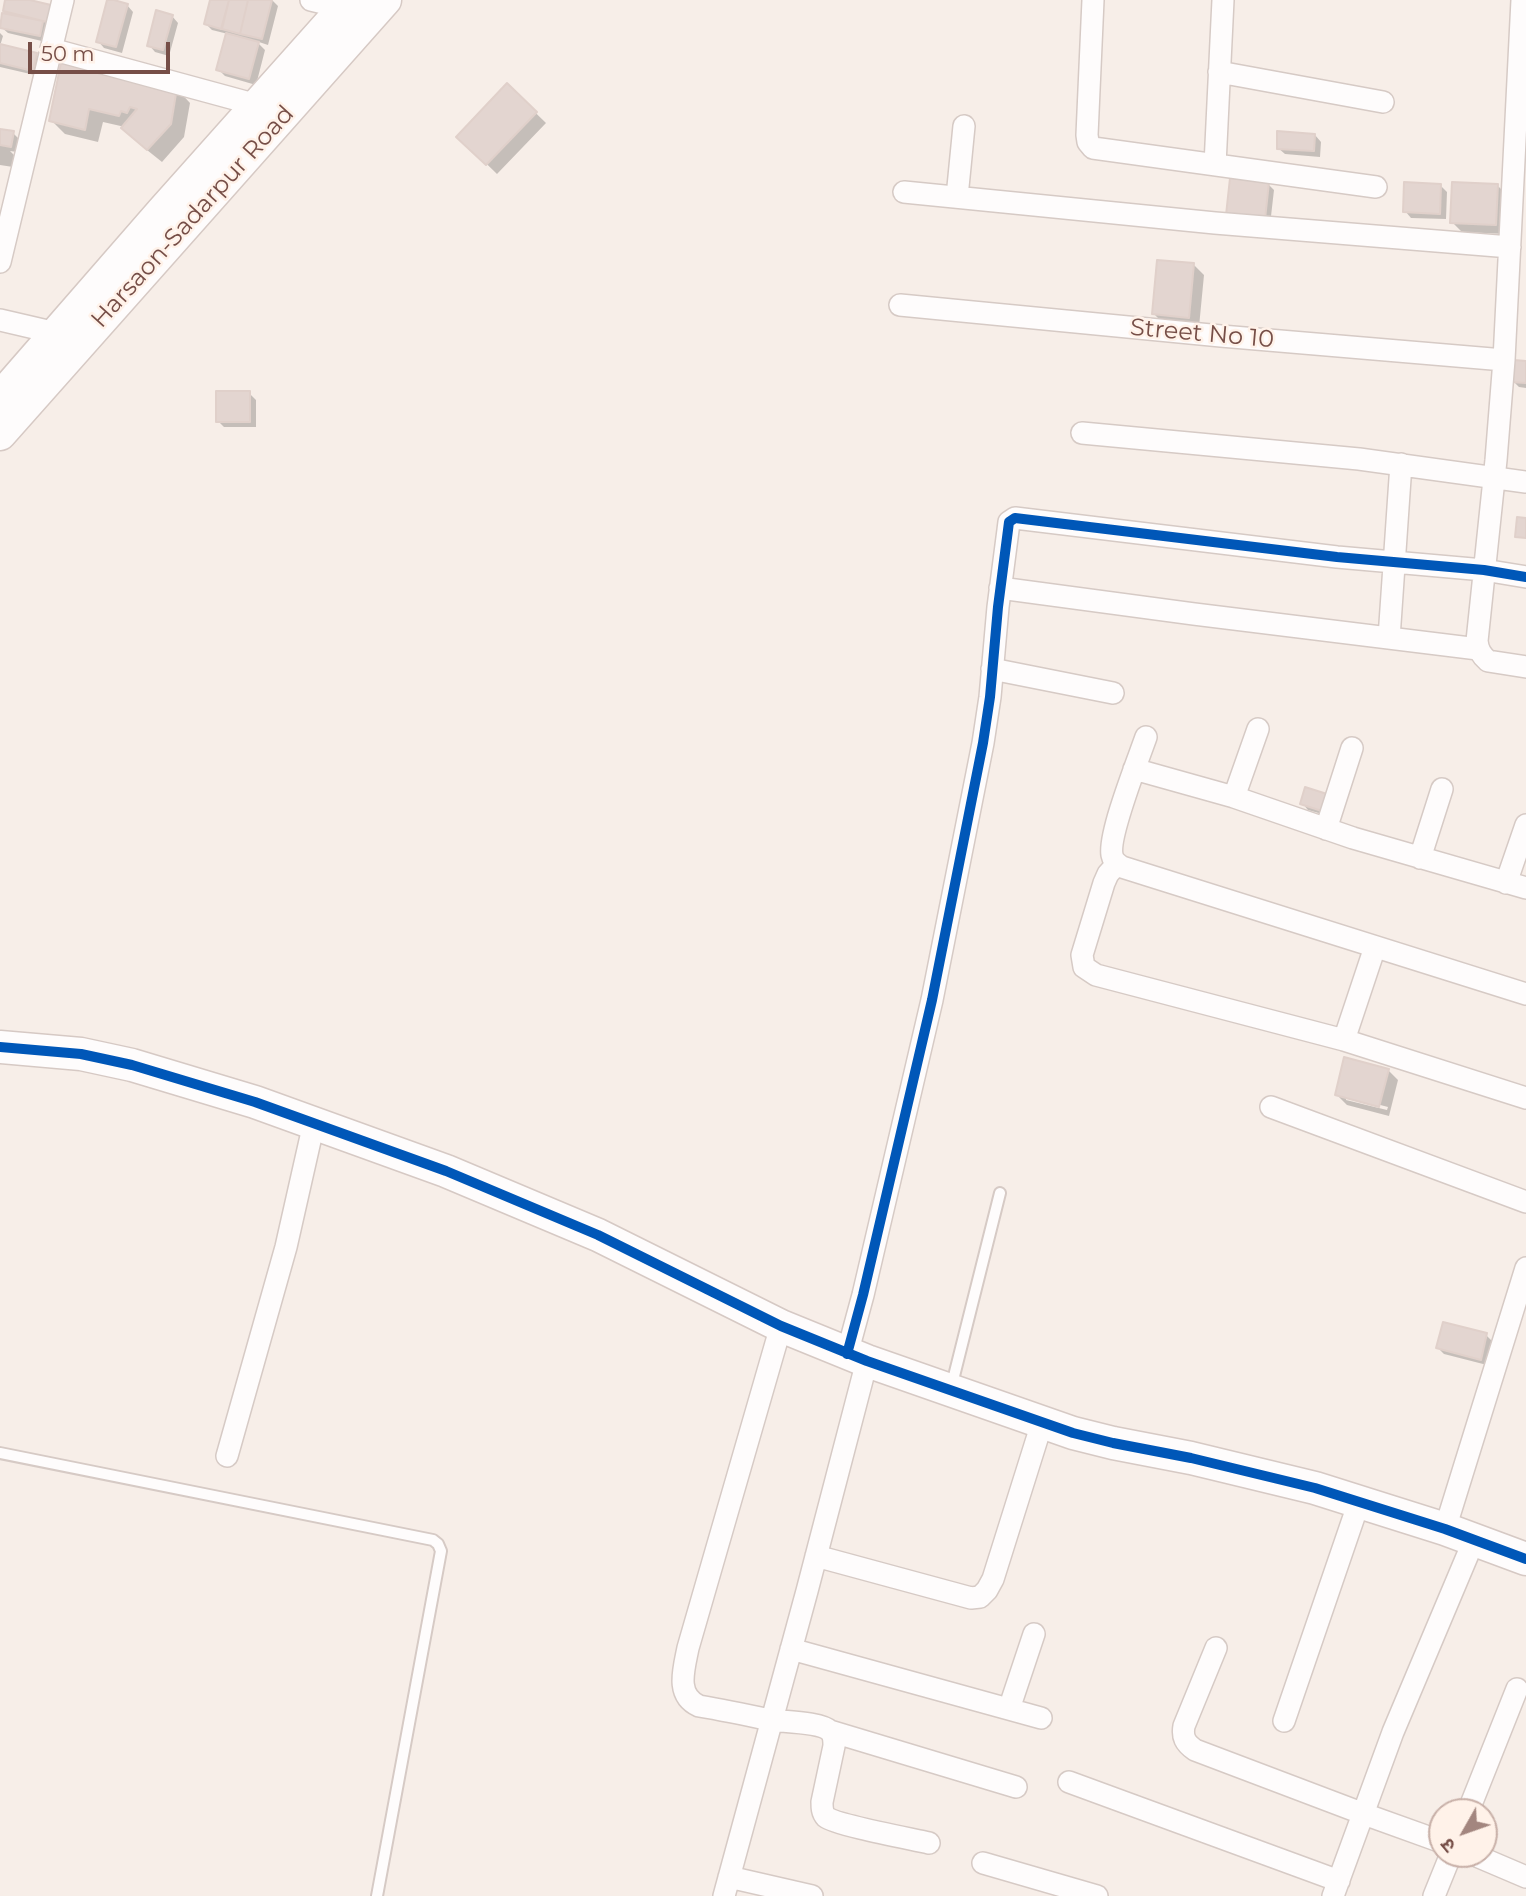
<!DOCTYPE html>
<html>
<head>
<meta charset="utf-8">
<style>
  body { margin:0 }
  #map { position:relative; width:1526px; height:1896px; overflow:hidden; background:#f7eee8; font-family:Montserrat,"Noto Sans Devanagari",sans-serif }
  canvas { display:block }
  .north { position:absolute; left:1428px; top:1798px; width:70px; height:70px; box-sizing:border-box; background:#fff2e9; border:2px solid #c8b0a8; border-radius:50%; rotate:230deg; font-size:19px; font-weight:700; line-height:28px; text-align:center; color:#764e47 }
  .north::after { content:''; display:block; margin:auto; width:24px; height:32px; background:#a3867f; clip-path:polygon(50% 0,100% 100%,50% 72%,0 100%) }
  .scale { position:absolute; left:28px; top:42px; width:142px; height:32px; box-sizing:border-box; border:4px solid #764e47; border-top:0; padding-left:9px; font-size:21px; line-height:24px; white-space:nowrap; color:#764e47; -webkit-text-stroke:5px #fff2e9; paint-order:stroke }
</style>
</head>
<body>
<div id="map">
<canvas width="1526" height="1896"></canvas>
<div class="north">उ</div>
<div class="scale">50 m</div>
</div>
<script>
const ctx = document.querySelector('canvas').getContext('2d');
ctx.lineJoin = 'round';
function fill(path, color) { ctx.fillStyle = color; ctx.fill(path, 'evenodd'); }
function trace(path, color, width, dash) { ctx.strokeStyle = color; ctx.lineWidth = width; ctx.lineCap = dash ? 'butt' : 'round'; ctx.setLineDash(dash || []); ctx.stroke(path); }
function drawText(font, color, halo, rows, align = 'center') {
  ctx.font = font + ' Montserrat,sans-serif'; ctx.lineWidth = 5; ctx.setLineDash([]); ctx.textBaseline = 'middle'; ctx.strokeStyle = halo; ctx.fillStyle = color; for (const [text, x, y, turn = 0] of rows) {
    ctx.save(); ctx.translate(x, y); ctx.rotate((+turn || 0) * Math.PI / 180); ctx.textAlign = isNaN(turn) ? turn : align; if (halo) ctx.strokeText(text, 0, 0); ctx.fillText(text, 0, 0); ctx.restore();
  }
}
const shadow = new Path2D(`
  M7,0H23L50,7L46,42L8,33L1,27L11,16L5,10Z
  M212,0H272L278,6L268,45L256,41L265,50L256,85L225,76L218,69L228,34L212,30L206,24Z
  M127,5L133,12L122,53L104,48L98,41Z
  M172,16L178,23L169,56L155,52L149,45Z
  M0,33L3,36L0,46L36,55L43,61L39,76L0,67Z
  M62,65L177,89L190,103L184,137L162,162L137,142L124,128L125,127L103,122L98,142L65,134L51,120Z
  M508,86L546,123L497,174L459,137Z
  M0,131L13,133L19,139L17,152L10,151L15,156L13,167L0,165Z
  M1315,135L1321,142L1320,157L1285,154L1278,148Z
  M1268,184L1274,190L1270,225L1234,221Z
  M1497,185L1507,195L1506,234L1462,232L1452,222Z
  M1441,186L1447,192L1446,219L1411,218L1405,211Z
  M1194,265L1204,275L1199,327L1164,324L1154,314Z
  M1526,363V388L1519,387L1513,381Z
  M249,393L256,400V427H224L218,421Z
  M1306,789L1329,816L1308,810L1302,803Z
  M1388,1070L1398,1080L1389,1116L1347,1105L1337,1095ZM1346,1096L1388,1107L1387,1110L1346,1100Z
  M1486,1335L1492,1341L1487,1365L1444,1354L1438,1348Z`);
const building = new Path2D(`
  M5,0H30L51,5L47,22L3,11Z
  M107,0H114L128,4L116,47L96,42Z
  M210,0H229L221,29L204,24Z
  M229,0H248L240,34L222,29Z
  M248,0H272L262,39L240,34Z
  M156,10L173,15L163,50L147,46Z
  M2,13L43,21L40,36L0,28Z
  M226,33L259,42L249,79L216,70Z
  M0,44L37,53L33,71L0,63Z
  M61,63L177,87L171,124L147,150L121,128L137,109L130,107L127,113L121,111L119,116L89,109L85,130L49,121Z
  M507,83L537,112L486,165L456,137Z
  M0,129L14,131L11,147L0,145Z
  M1277,131L1315,134L1314,151L1277,149Z
  M1230,178L1269,182L1265,219L1226,215Z
  M1404,182L1441,184L1440,214L1403,212Z
  M1452,182L1498,184L1496,225L1450,223Z
  M1157,260L1194,263L1189,318L1152,314Z
  M1514,360L1526,361V383L1511,382Z
  M216,391H250V422H216Z
  M1517,517L1526,518V538L1515,537Z
  M1305,787L1327,794L1322,811L1300,804Z
  M1344,1057L1389,1069L1379,1107L1335,1095Z
  M1443,1322L1487,1333L1481,1360L1436,1348Z`);
const lane = new Path2D(`
  M951,1388L1000,1193
  M0,1453L433,1540L438,1544L441,1551L377,1896`);
const street = new Path2D(`
  M311,0L344,8
  M1093,0L1087,135L1088,142L1093,148L1376,187
  M1522,0L1504,360L1496,460L1477,641C1478,650 1481,655 1488,661L1526,667
  M51,49L257,105
  M1219,72L1383,102
  M1215,165L1223,0
  M904,192L1215,223L1510,247
  M957,197L964,126
  M0,262L63,0
  M900,305L1221,336L1504,360
  M0,320L56,333
  M1082,433L1359,459L1526,482
  M1000,588L1194,614L1478,649
  M1389,638L1401,464
  M992,669L1113,693
  M1146,737C1138,760 1108,835 1112,855C1113,861 1117,864 1122,867L1526,994
  M1134,769L1234,797L1353,838L1526,888
  M1234,797L1258,729
  M1326,829L1352,748
  M1420,858L1442,789
  M1117,864L1108,874L1104,883L1082,955L1084,967L1096,975L1344,1040L1526,1098
  M1506,883L1526,825
  M1344,1040L1375,947
  M1271,1107L1526,1202
  M781,1326L688,1648C684,1669 675,1695 699,1706C723,1710 747,1715 770,1720C784,1722 821,1722 830,1731C834,1735 834,1741 834,1746L822,1802C822,1807 822,1813 826,1817C836,1825 912,1839 929,1843
  M847,1354L863,1295L932,1000L983,743L990,697L998,607L1008,530L1009,522L1015,518L1337,557L1484,570L1526,577
  M227,1456L286,1247L314,1123
  M1445,1529L1526,1268
  M816,1556L971,1598L980,1597L987,1590L993,1579L1042,1423
  M1216,1648L1184,1726C1182,1737 1185,1743 1195,1750L1364,1814L1442,1842
  M791,1649L1041,1718
  M1009,1709L1034,1634
  M1284,1721L1359,1502
  M830,1731L1016,1787
  M1069,1782L1339,1881
  M1468,1812L1517,1689
  M1472,1854L1526,1877
  M983,1863L1097,1896
  M729,1877L812,1896
  M724,1896L807,1591L867,1361
  M1333,1896L1393,1732L1474,1540
  M1434,1896L1451,1854`);
const secondary = new Path2D(`
  M0,398L162,212L351,0
  M0,434L385,0
  M0,1047L81,1054L132,1065L255,1102L446,1171L598,1235L781,1326L867,1361L1073,1433L1113,1443L1191,1458L1315,1488L1445,1529L1526,1559`);
const cycleway = new Path2D(`
  M0,1047L81,1054L132,1065L255,1102L446,1171L598,1235L781,1326L867,1361L1073,1433L1113,1443L1191,1458L1315,1488L1445,1529L1526,1559
  M847,1354L863,1295L932,1000L983,743L990,697L998,607L1008,530L1009,522L1015,518L1337,557L1484,570L1526,577`);
const streetNames = [
  ["Harsaon-Sadarpur Road",193,217,-48],
  ["Street No 10",1202,334,5]
];
fill(shadow, '#0003');
fill(building, '#e3d5d0');
trace(building, '#e0d0ca', 2);
trace(lane, '#d6cac5', 14);
trace(street, '#d6cac5', 24);
trace(secondary, '#d6c9c4', 35);
trace(lane, '#fefcfc', 10);
trace(street, '#fefcfc', 21);
trace(secondary, '#fefcfc', 32);
trace(cycleway, '#0057b8', 10);
drawText('24px', '#764e47', '#fff2e9', streetNames);
</script>
</body>
</html>
